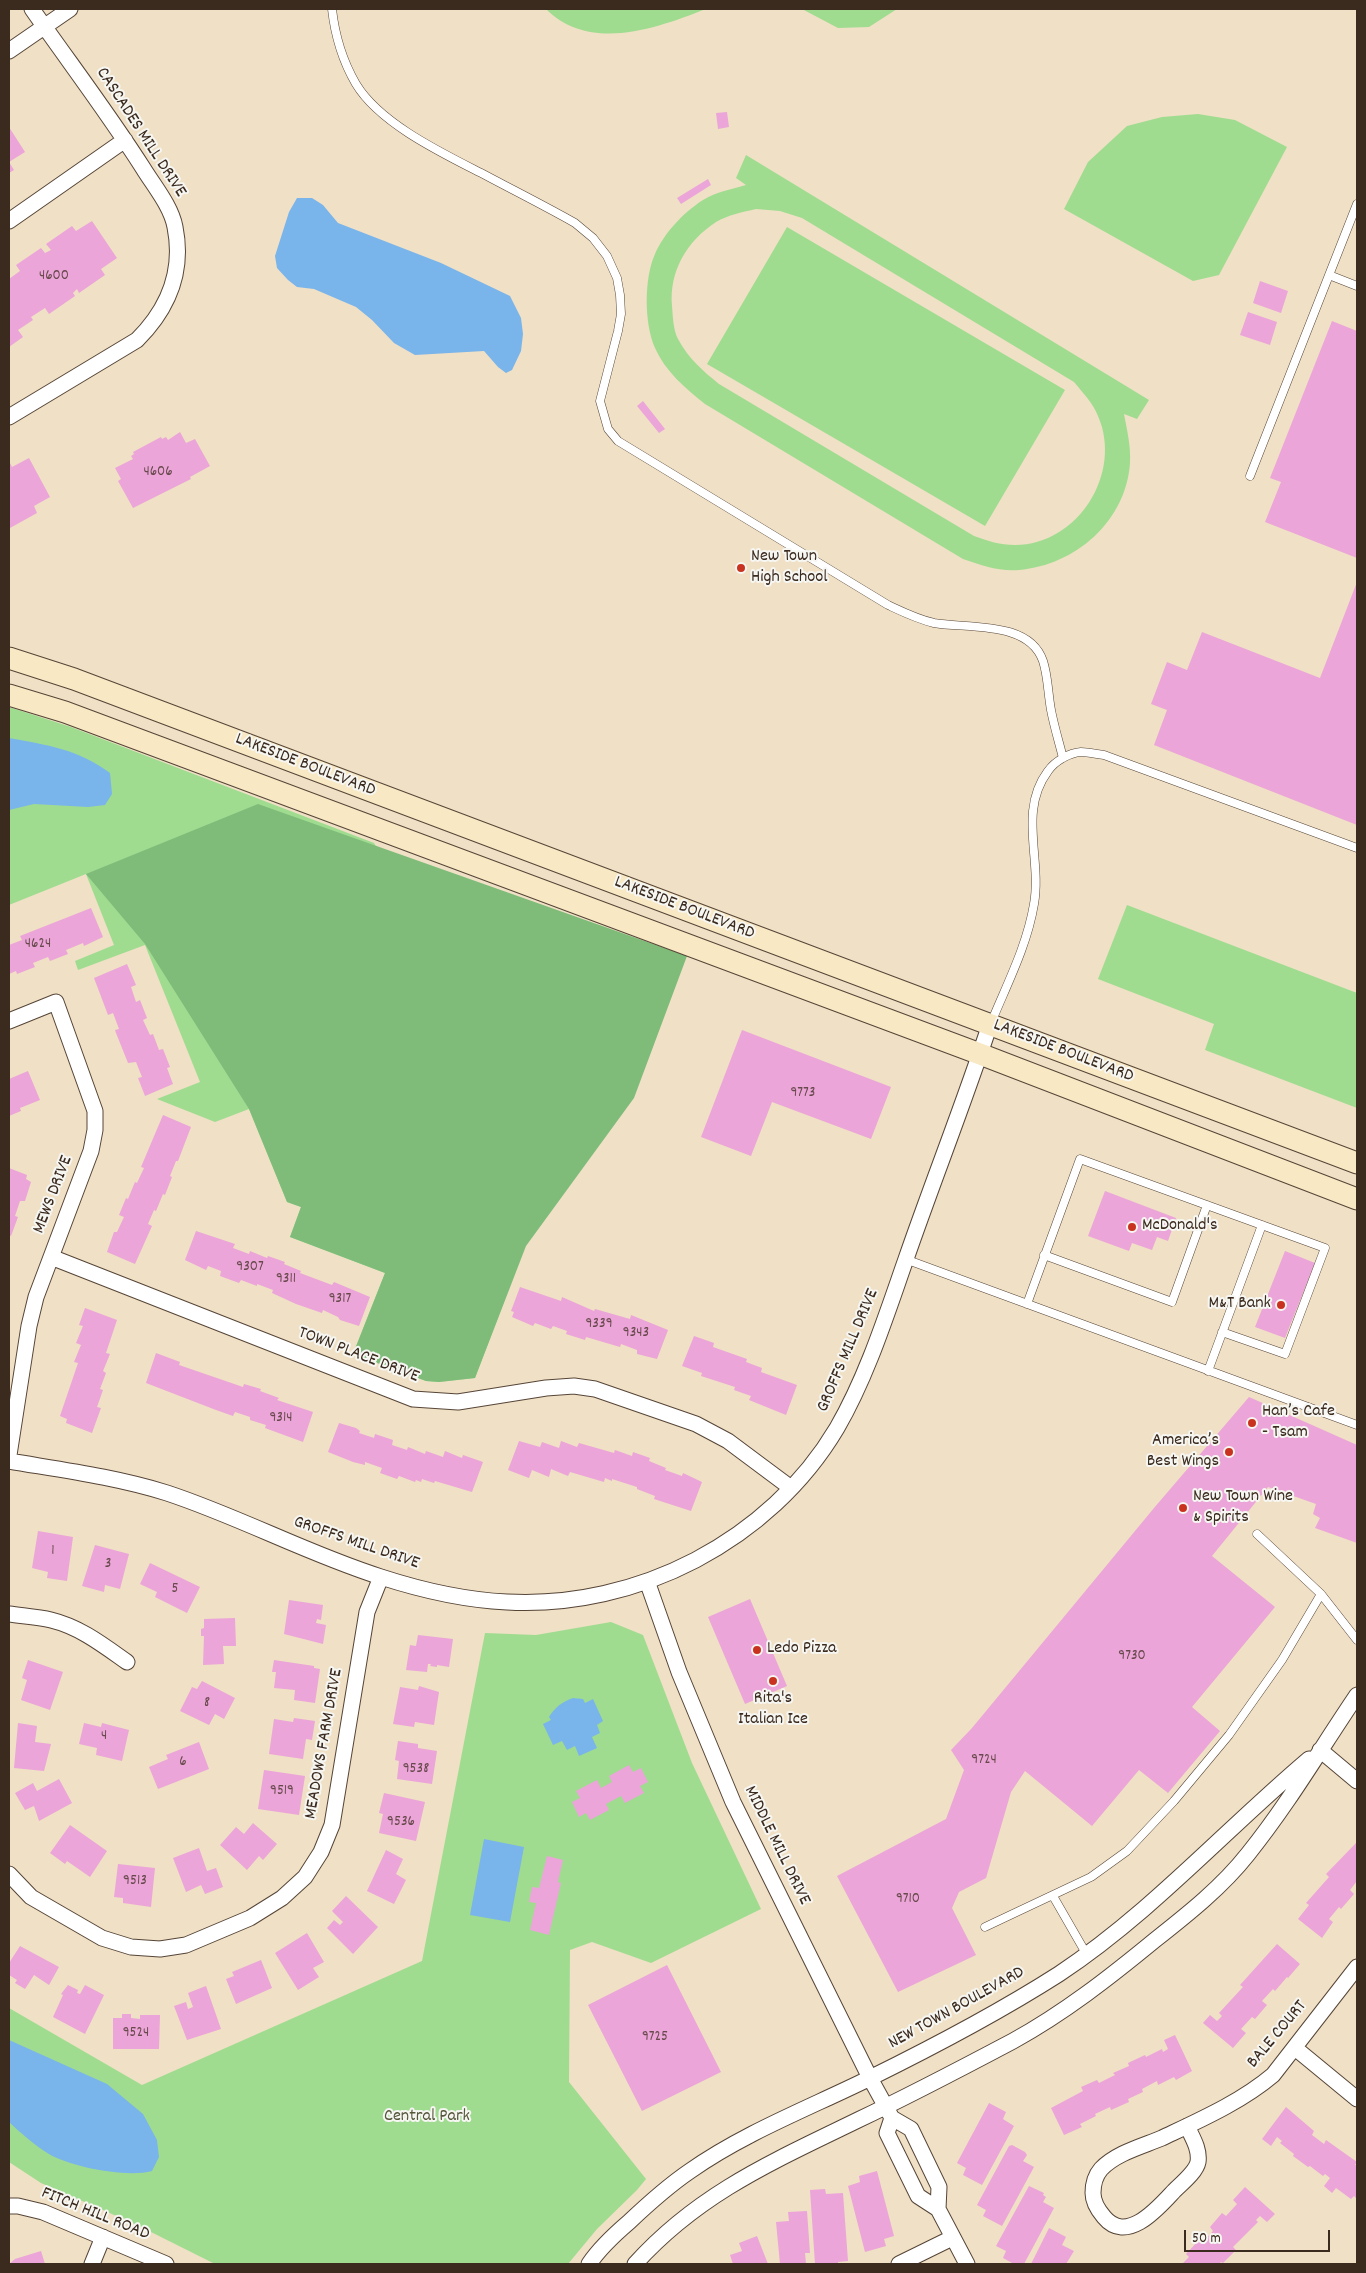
<!DOCTYPE html>
<html>
<head>
<meta charset="utf-8">
<style>
  body { margin:0 }
  #map { position:relative; width:1366px; height:2273px; overflow:hidden; background:#f0e0c5; font-family:Dekko,sans-serif }
  canvas { display:block }
  .frame { position:absolute; inset:0; border:10px solid #3b2a1e; pointer-events:none }
  .scale { position:absolute; left:1184px; top:2230px; width:146px; height:22px; box-sizing:border-box; border:2px solid #3b2a1e; border-top:0; padding-left:6px; font-size:15px; line-height:18px; white-space:nowrap; color:#3b2a1e; -webkit-text-stroke:4px #f6f6f2; paint-order:stroke }
</style>
</head>
<body>
<div id="map">
<canvas width="1366" height="2273"></canvas>
<div class="frame"></div>
<div class="scale">50 m</div>
</div>
<script>
const ctx = document.querySelector('canvas').getContext('2d');
ctx.lineJoin = 'round';
function fill(path, color) { ctx.fillStyle = color; ctx.fill(path, 'evenodd'); }
function trace(path, color, width, dash) { ctx.strokeStyle = color; ctx.lineWidth = width; ctx.lineCap = dash ? 'butt' : 'round'; ctx.setLineDash(dash || []); ctx.stroke(path); }
function drawText(font, color, halo, rows, align = 'center') {
  ctx.font = font + ' Dekko,sans-serif'; ctx.lineWidth = 4; ctx.setLineDash([]); ctx.textBaseline = 'middle'; ctx.strokeStyle = halo; ctx.fillStyle = color; for (const [text, x, y, turn = 0] of rows) {
    ctx.save(); ctx.translate(x, y); ctx.rotate((+turn || 0) * Math.PI / 180); ctx.textAlign = isNaN(turn) ? turn : align; if (halo) ctx.strokeText(text, 0, 0); ctx.fillText(text, 0, 0); ctx.restore();
  }
}
const green = new Path2D(`
  M546,9H706C657,28 590,53 546,9Z
  M802,9H897L869,27L838,28Z
  M1198,114L1235,120L1287,147L1219,275L1193,281L1064,209L1088,162L1127,126L1162,117Z
  M746,155L1149,400L1137,419L1124,414C1127,430 1131,446 1130,463C1126,521 1076,565 1019,570C1000,572 981,565 963,559L705,404C685,388 665,371 655,348C644,323 644,278 655,254C664,233 684,212 703,200C716,192 732,189 746,185L736,178ZM756,209L780,211L802,218L1074,382C1083,393 1093,403 1098,416C1123,473 1078,545 1015,545C1000,545 988,541 974,536L719,384C703,371 688,358 678,339C673,329 673,317 672,306C669,271 687,241 716,222C728,215 743,212 756,209Z
  M787,227L1065,390L985,526L707,364Z
  M9,707L71,727L374,843L557,1162L475,1378L439,1382L426,1381L353,1354L385,1273L290,1237L301,1207L287,1202L249,1109L215,1122L157,1099L200,1082L145,945L78,970L75,961L114,945L86,874L9,905Z
  M1127,905L1357,993V1108L1205,1050L1214,1024L1098,979Z
  M611,1622L643,1635L692,1763L761,1909L651,1963L592,1942L570,1950L569,2082L646,2179L637,2190L597,2229L568,2264H215L137,2225L41,2183L9,2162V2008L142,2085L422,1961L485,1633L536,1635Z`);
const forest = new Path2D(`
  M258,804L687,956L634,1098L526,1246L475,1378L439,1382L426,1381L353,1354L385,1273L290,1237L301,1207L287,1202L249,1109L145,944L86,874Z`);
const water = new Path2D(`
  M297,198H312L323,205L338,223L441,263L510,296L521,318L523,334L521,351L512,370L506,373L498,367L484,351L415,355L394,343L372,320L356,307L314,289L297,287L288,280L277,268L275,256L289,212Z
  M9,738C47,745 78,749 110,773L112,794L105,805L88,807L34,804L9,810Z
  M573,1698L583,1699L585,1703L593,1699L603,1721L597,1725L600,1733L592,1737L597,1748L579,1756L575,1746L567,1750L562,1741L553,1745L543,1724L551,1720L549,1717C555,1707 562,1702 573,1698Z
  M484,1839L524,1847L510,1922L470,1915Z
  M9,2040L107,2084L143,2114L157,2140L159,2157L152,2171C127,2178 71,2167 49,2154C34,2145 21,2133 9,2122Z`);
const building = new Path2D(`
  M727,112L729,127L718,129L716,113Z
  M9,127L25,152L9,162L14,170L9,173Z
  M708,179L711,185L681,204L677,198Z
  M92,221L117,258L101,269L105,275L79,293L77,289L73,293L75,296L49,314L45,308L31,317L33,320L18,330L23,337L9,347V279L20,271L16,265L41,248L45,253L51,250L46,244L72,226L76,231Z
  M1260,281L1288,291L1281,313L1253,303Z
  M1248,312L1277,322L1270,345L1240,335Z
  M1332,321L1357,331V558L1265,522L1281,482L1270,478Z
  M643,401L665,429L659,433L637,406Z
  M180,432L186,443L195,439L210,466L190,477L191,479L133,508L118,481L121,479L115,468L133,459L131,456L134,454L133,452L161,437L162,439L166,437L168,440Z
  M29,458L50,497L34,506L37,513L10,528L9,461L12,467Z
  M1357,582V825L1154,745L1167,710L1151,704L1167,662L1187,670L1202,632L1320,678Z
  M91,908L103,937L84,946L83,943L66,950L68,954L50,961L48,957L33,963L35,967L17,974L16,971L9,974V945L22,940L20,936Z
  M127,964L136,985L131,987L136,1002L140,1000L147,1018L143,1020L150,1035L153,1034L159,1050L163,1049L170,1067L167,1068L173,1084L145,1096L138,1078L142,1077L136,1062L128,1063L116,1033L115,1030L119,1029L113,1013L108,1015L94,978Z
  M742,1030L891,1087L871,1139L772,1102L751,1156L701,1137Z
  M28,1071L40,1100L20,1108L21,1111L9,1116V1079Z
  M163,1115L191,1127L178,1161H176L170,1176L172,1177L165,1195L163,1194L156,1211L154,1210L148,1224L152,1226L135,1264L107,1252L114,1232H117L124,1217L119,1215L126,1198L128,1199L135,1182L137,1183L144,1168L141,1167Z
  M9,1168L27,1175L26,1179L31,1182L25,1201H20L15,1216L18,1217L11,1236L9,1235Z
  M1105,1191L1176,1218L1168,1241L1157,1237L1152,1250L1132,1243L1129,1251L1088,1236Z
  M196,1231L235,1244L233,1248L249,1254L250,1251L267,1258L268,1256L285,1262L284,1264L301,1271L300,1273L332,1285L334,1282L370,1297L359,1326L340,1320L338,1317L323,1310L322,1313L296,1304L272,1293L273,1290L257,1284V1286L241,1280L239,1283L220,1276L221,1271L208,1266L206,1270L185,1260Z
  M1285,1251L1315,1263L1285,1338L1255,1327Z
  M520,1287L561,1301L562,1297L594,1311L595,1309L630,1319L631,1315L668,1330L657,1359L637,1354V1350L621,1344L620,1347L586,1337L585,1340L566,1334L567,1331L553,1326L551,1329L535,1323L533,1326L512,1317L514,1312L511,1311Z
  M85,1308L117,1320L106,1353L110,1354L103,1371L106,1373L100,1389L103,1390L97,1407L101,1408L92,1433L66,1423L67,1419L60,1416L78,1363L74,1362L81,1345L76,1343L83,1326L79,1325Z
  M694,1336L714,1343L713,1347L747,1359L746,1362L762,1368L761,1372L797,1385L786,1415L749,1400L751,1396L734,1390L735,1387L701,1376L702,1373L682,1366Z
  M156,1353L180,1362L179,1365L243,1387L244,1384L261,1389L260,1391L279,1398L277,1400L313,1412L303,1442L265,1428L266,1425L250,1420V1417L235,1412L233,1416L216,1410L146,1383Z
  M1249,1397L1357,1445V1543L1315,1528L1320,1518L1313,1514L1316,1504L1268,1487L1212,1556L1275,1607L1192,1707L1220,1731L1168,1793L1139,1770L1092,1826L1025,1771L1011,1792L986,1878L959,1892L952,1908L976,1955L898,1992L837,1876L946,1819L964,1770L951,1750L972,1728L1154,1508Z
  M339,1423L356,1428L360,1431L359,1433L374,1438L375,1434L393,1440L392,1445L407,1450L408,1447L425,1454L426,1451L443,1457L445,1451L462,1458L463,1455L483,1462L472,1492L435,1481L434,1483L422,1479L421,1482L416,1480L415,1482L399,1476L397,1479L380,1473L382,1468L365,1462V1465L353,1462L328,1452Z
  M519,1441L540,1447L542,1442L559,1448L561,1441L577,1447L579,1443L614,1453L615,1450L632,1456L633,1452L650,1458L649,1461L666,1468L665,1470L682,1476L683,1473L702,1482L691,1511L654,1499L655,1496L637,1489V1487L612,1479V1481L605,1478L604,1482L570,1472L568,1476L551,1469L549,1477L532,1470L529,1478L508,1470Z
  M38,1531L73,1537L67,1581L47,1578L48,1572L32,1568Z
  M95,1545L129,1554L120,1589L105,1585L104,1592L82,1586Z
  M150,1563L200,1587L187,1613L155,1597L157,1592L140,1584Z
  M750,1599L787,1686L745,1704L708,1617Z
  M289,1600L323,1605L321,1620L317,1619L316,1623L326,1625L323,1644L284,1634Z
  M235,1618L236,1646H223L224,1664L203,1665L204,1636H201V1629L204,1628V1619Z
  M418,1635L453,1639L449,1667L437,1665V1667L430,1666L431,1664H428L427,1672L406,1670L410,1645L416,1646Z
  M28,1660L63,1672L50,1710L21,1700L27,1680L22,1678Z
  M274,1660L314,1666V1668L320,1669L315,1703L294,1700L295,1690L274,1688L276,1672H272Z
  M202,1681L235,1698L224,1719L215,1714L209,1725L180,1711L192,1687L197,1689Z
  M419,1686L439,1692L434,1725L415,1722L414,1727L393,1724L400,1687L418,1690Z
  M294,1718L315,1721L312,1740L306,1739L303,1759L269,1754L274,1719L293,1722Z
  M18,1723L37,1726L35,1742L51,1744L44,1771L14,1768Z
  M84,1723L101,1727L102,1723L129,1730L122,1761L96,1755L97,1748L79,1744Z
  M398,1741L418,1744V1748L437,1751L432,1784L397,1779L399,1761L395,1760Z
  M199,1742L209,1769L158,1789L149,1767L168,1759L166,1755Z
  M629,1765L633,1772L641,1768L648,1782L640,1786L644,1793L625,1803L621,1796L606,1804L609,1810L590,1820L586,1813L579,1817L572,1802L580,1798L576,1791L597,1780L601,1788L612,1782L609,1776Z
  M264,1770L305,1776L299,1815L258,1809Z
  M59,1779L72,1803L39,1821L34,1806L25,1810L15,1793L33,1783L37,1791Z
  M384,1793L425,1802L416,1841L379,1833L383,1814L379,1813Z
  M253,1823L277,1844L263,1860L259,1856L247,1870L220,1845L236,1827L244,1834Z
  M70,1825L107,1851L90,1877L67,1861L65,1864L50,1853Z
  M1357,1842V1881L1350,1890L1354,1894L1341,1909L1339,1907L1329,1919L1333,1922L1322,1938L1298,1919L1309,1905L1306,1903L1329,1877L1326,1874Z
  M199,1848L207,1871L216,1868L223,1887L205,1894L201,1885L186,1892L173,1858Z
  M386,1850L403,1859L396,1874L406,1880L394,1904L367,1891Z
  M547,1856L563,1860L558,1882L561,1883L549,1935L530,1930L536,1903L529,1902L532,1887L539,1888Z
  M118,1864L155,1868L151,1907L123,1903V1898L114,1897Z
  M346,1896L378,1927L353,1954L327,1928L334,1920L340,1925L343,1922L332,1911Z
  M307,1933L324,1962L313,1968L319,1977L298,1990L275,1953Z
  M1277,1944L1300,1964L1288,1978L1287,1977L1275,1991L1273,1989L1262,2001L1267,2005L1255,2019L1252,2017L1241,2029L1246,2033L1233,2048L1203,2023L1210,2015L1217,2021L1222,2016L1219,2013L1243,1987L1240,1985Z
  M20,1946L59,1967L49,1985L34,1975L25,1989L15,1983L17,1980L9,1975V1963Z
  M261,1960L272,1988L236,2004L226,1979L234,1976L232,1972Z
  M667,1965L721,2072L642,2111L588,2005Z
  M68,1985L78,1990L77,1993L80,1994L85,1985L104,1995L85,2034L53,2017L63,1995L61,1994Z
  M206,1986L221,2029L187,2040L174,2006L186,2002L188,2009L193,2007L188,1993Z
  M122,2014H131V2018L140,2019V2015H160L159,2049H113V2018H122Z
  M1175,2035L1192,2071L1176,2080L1174,2077L1158,2085L1157,2081L1142,2089L1143,2092L1128,2099L1129,2102L1111,2110L1110,2107L1095,2114L1096,2116L1080,2124L1082,2127L1064,2135L1051,2108L1083,2091L1081,2087L1097,2080L1099,2083L1115,2075L1113,2073L1129,2066L1128,2063L1145,2055L1146,2057L1162,2049L1163,2052L1168,2049L1164,2040Z
  M989,2103L1006,2112L1003,2119L1014,2126L982,2185L963,2175L966,2168L957,2163Z
  M1286,2107L1314,2131L1312,2135L1324,2144L1326,2140L1357,2162L1355,2165L1357,2166V2199L1354,2196L1351,2199L1336,2188L1332,2193L1324,2186L1330,2178L1325,2174L1323,2176L1310,2166L1308,2167L1293,2156L1294,2154L1280,2143L1282,2141L1277,2137L1271,2146L1262,2139Z
  M1012,2145L1025,2152L1027,2155L1023,2161L1034,2167L1002,2226L983,2216L986,2210L977,2205L1009,2146Z
  M877,2171L894,2236L884,2239L886,2246L865,2252L848,2186L860,2182L859,2176Z
  M1029,2186L1044,2193L1043,2195L1046,2197L1043,2202L1054,2208L1024,2264H1014L1003,2258L1006,2251L996,2246Z
  M1245,2187L1275,2214L1267,2222L1260,2216L1256,2220L1258,2222L1233,2247L1236,2250L1223,2263L1221,2262L1219,2264H1182L1189,2257L1186,2254L1199,2240L1202,2243L1213,2231L1210,2227L1222,2213L1226,2216L1237,2204L1233,2200Z
  M825,2189L826,2194L843,2193L848,2261L838,2262V2264H815L810,2190Z
  M807,2211L810,2253H805L806,2264H780L776,2222L789,2221L788,2212Z
  M1049,2228L1066,2237L1062,2245L1074,2251L1066,2264H1031Z
  M757,2236L768,2264H733L730,2255L742,2251L739,2243Z
  M41,2251L45,2264H9L15,2259Z`);
const service = new Path2D(`
  M332,9C335,36 342,60 356,84C380,124 444,154 485,175C515,191 545,206 575,223L593,238L607,256L617,278L620,295L621,314L618,331L600,401L608,429L618,441L888,605C903,612 917,619 934,623C967,629 1029,620 1043,661C1048,676 1048,694 1051,710C1054,726 1059,742 1063,758
  M1329,275L1357,286
  M1250,476L1357,204
  M991,1023C1007,984 1027,946 1034,904C1042,859 1018,811 1048,771C1055,761 1069,753 1081,752C1088,752 1096,754 1104,755L1357,848
  M1044,1255L1172,1302L1207,1205
  M905,1259L1357,1425
  M1027,1304L1080,1159L1325,1248L1285,1354L1222,1332
  M1208,1371L1262,1225
  M1257,1534L1321,1594L1357,1640
  M1053,1896L1087,1955
  M985,1927L1091,1877L1127,1851L1174,1801L1229,1735L1282,1660L1321,1594`);
const minor = new Path2D(`
  M9,51L70,9
  M9,221L125,140
  M9,417L137,340C168,309 184,272 175,227C171,206 154,186 143,168C108,113 69,62 32,9
  M9,1021L56,1002L95,1111V1130L91,1151L36,1297L29,1326L9,1455
  M51,1257L413,1399L458,1402L546,1388L574,1386L595,1389L696,1424L728,1441L791,1488
  M9,1461C62,1470 116,1477 167,1493C240,1517 308,1554 381,1577C421,1590 465,1600 507,1602C637,1609 770,1541 837,1428C867,1376 886,1316 906,1259C933,1181 964,1103 990,1024
  M647,1581L679,1672L733,1802L870,2078L892,2118L911,2129L939,2187L938,2209
  M9,1614C23,1616 38,1617 51,1620C80,1627 103,1645 127,1662
  M1320,1750L1357,1781
  M9,1874L31,1897L102,1938L131,1947L160,1949L186,1945L250,1918L282,1898L305,1877L321,1852L332,1825L367,1612L381,1577
  M1295,2048L1357,2099
  M892,2118L887,2133L918,2196L938,2209L967,2264
  M1187,2126C1192,2137 1200,2149 1198,2162C1196,2172 1182,2183 1174,2191C1159,2207 1127,2245 1104,2217C1098,2210 1093,2201 1093,2193C1093,2184 1095,2176 1101,2169C1116,2153 1143,2146 1162,2138C1200,2120 1241,2102 1273,2075L1357,1967
  M9,2206H18L43,2212L166,2264
  M92,2264L103,2237
  M589,2264C599,2249 615,2234 629,2222C648,2204 668,2186 690,2171C744,2133 809,2108 868,2079C933,2047 998,2013 1059,1974C1151,1913 1225,1830 1309,1759
  M635,2264C699,2193 774,2161 858,2120C911,2095 962,2068 1013,2041C1064,2013 1110,1977 1155,1940C1188,1914 1222,1887 1248,1854C1289,1803 1321,1748 1357,1695
  M899,2264L952,2238`);
const secondary = new Path2D(`
  M9,658L74,679L1357,1163
  M9,695L65,712L980,1054L1357,1199`);
const markers = [
  [741,568,5,"#c8321e"],
  [1132,1227,5,"#c8321e"],
  [1281,1305,5,"#c8321e"],
  [1252,1423,5,"#c8321e"],
  [1229,1452,5,"#c8321e"],
  [1183,1508,5,"#c8321e"],
  [757,1650,5,"#c8321e"],
  [773,1681,5,"#c8321e"]
];
const numberNames = [
  ["4600",54,277],
  ["4606",158,473],
  ["4624",38,945],
  ["9773",803,1094],
  ["9307",250,1268],
  ["9311",286,1280],
  ["9317",340,1300],
  ["9339",599,1325],
  ["9343",636,1334],
  ["9314",281,1419],
  ["1",53,1552],
  ["3",108,1565],
  ["5",175,1590],
  ["9730",1132,1657],
  ["8",207,1704],
  ["4",104,1737],
  ["9724",984,1761],
  ["6",183,1763],
  ["9538",416,1770],
  ["9519",282,1792],
  ["9536",401,1823],
  ["9513",135,1882],
  ["9710",908,1900],
  ["9524",136,2034],
  ["9725",655,2038]
];
const streetNames = [
  ["CASCADES MILL DRIVE",140,133,57],
  ["LAKESIDE BOULEVARD",305,766,21],
  ["LAKESIDE BOULEVARD",684,909,21],
  ["LAKESIDE BOULEVARD",1063,1052,21],
  ["MEWS DRIVE",54,1195,-69],
  ["GROFFS MILL DRIVE",849,1351,-67],
  ["TOWN PLACE DRIVE",358,1356,21],
  ["GROFFS MILL DRIVE",356,1544,19],
  ["MEADOWS FARM DRIVE",325,1744,-80],
  ["MIDDLE MILL DRIVE",776,1846,64],
  ["NEW TOWN BOULEVARD",957,2009,-29],
  ["BALE COURT",1278,2035,-50],
  ["FITCH HILL ROAD",95,2215,22]
];
const poiNames = [
  ["New Town",751,558],
  ["High School",751,579],
  ["McDonald's",1142,1227],
  ["M&T Bank",1271,1305,"right"],
  ["Han’s Cafe",1262,1413],
  ["- Tsam",1262,1434],
  ["America’s",1219,1442,"right"],
  ["Best Wings",1219,1463,"right"],
  ["New Town Wine",1193,1498],
  ["& Spirits",1193,1519],
  ["Ledo Pizza",767,1650],
  ["Rita's",773,1700,"center"],
  ["Italian Ice",773,1721,"center"]
];
const parkNames = [
  ["Central Park",427,2118]
];
fill(green, '#9fdc90');
fill(forest, '#7fbc7a');
fill(water, '#79b4eb');
fill(building, '#eba5d8');
trace(service, '#564537', 9);
trace(minor, '#564537', 17);
trace(secondary, '#564537', 23);
trace(service, '#fff', 8);
trace(minor, '#fff', 15);
trace(secondary, '#f8e8c3', 21);
for (const [x, y, r, color] of markers) { const dot = new Path2D(); dot.arc(x, y, r, 0, 2 * Math.PI); ctx.fillStyle = color; ctx.fill(dot); trace(dot, '#f6f6f2', 2); }
drawText('15px', '#67494c', null, numberNames);
drawText('18px', '#3b2a1e', '#f6f6f2', streetNames);
drawText('18px', '#3b2a1e', '#f6f6f2', poiNames, 'left');
drawText('18px', '#54563a', '#f6f6f2', parkNames);
</script>
</body>
</html>
